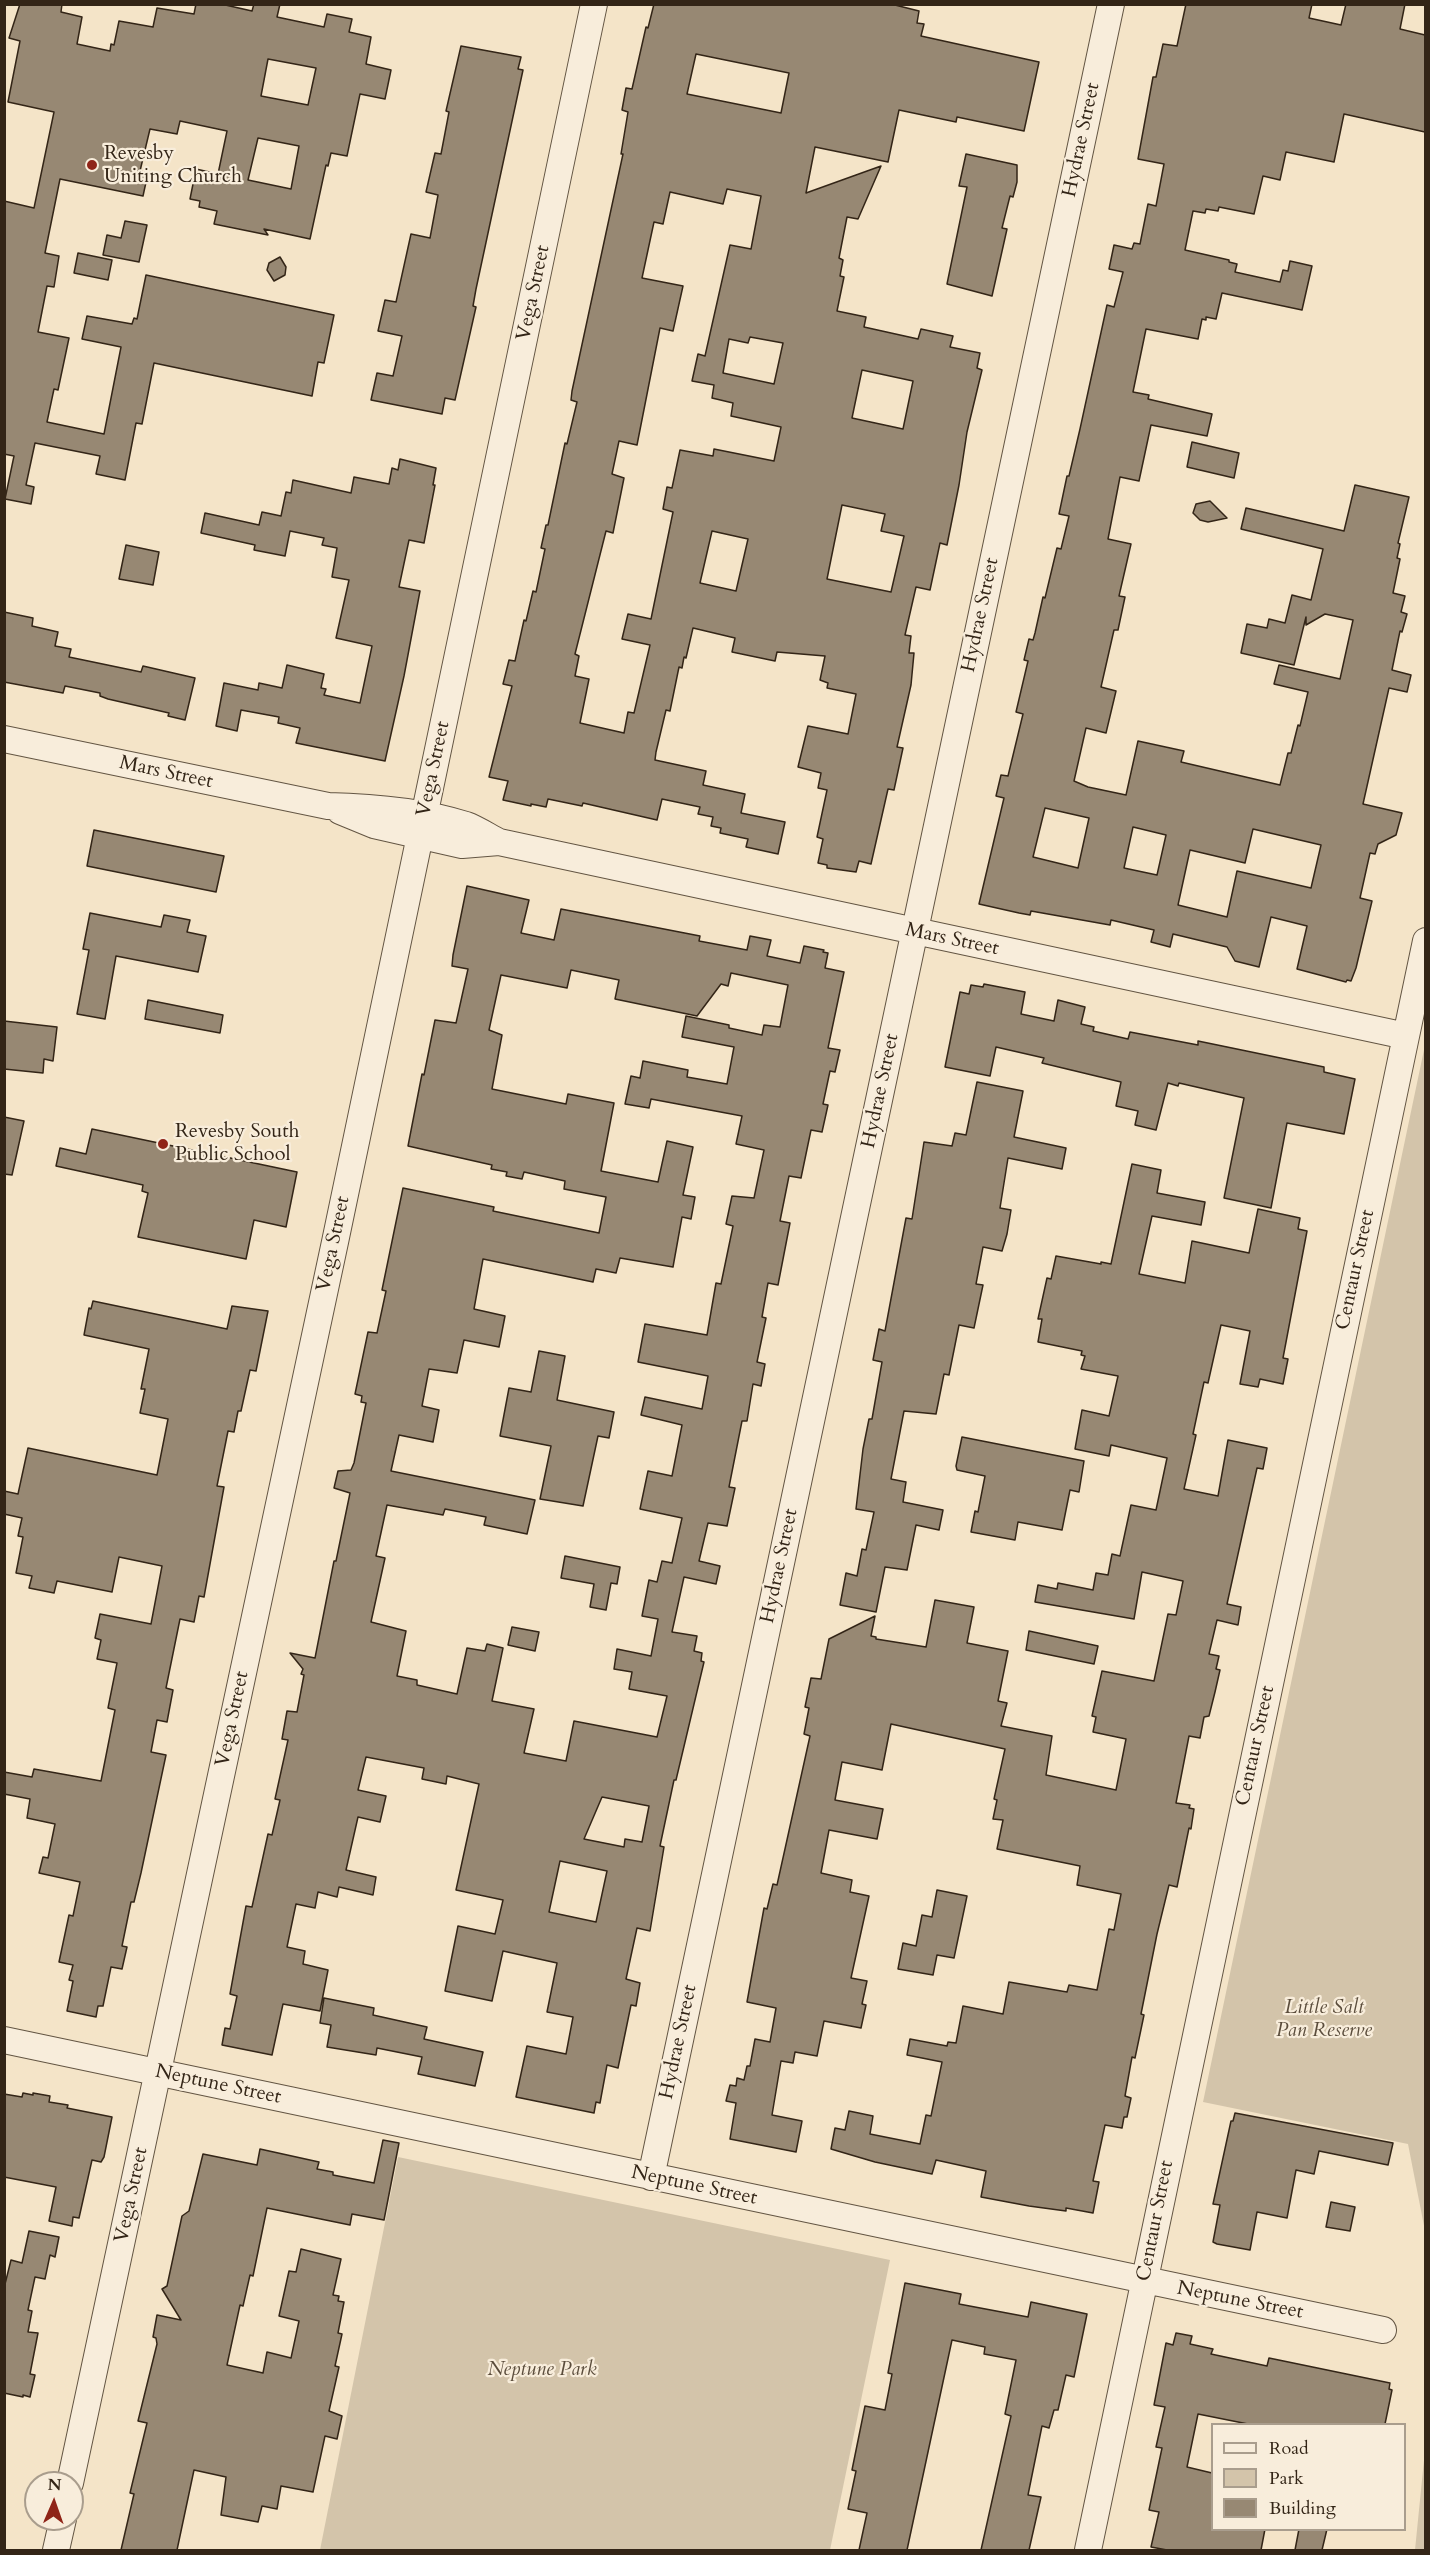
<!DOCTYPE html>
<html>
<head>
<meta charset="utf-8">
<style>
  body { margin:0 }
  #map { position:relative; width:1430px; height:2555px; overflow:hidden; background:#f4e4c8; font-family:Cardo,serif }
  canvas { display:block }
  .frame { position:absolute; inset:0; border:6px solid #332517; pointer-events:none }
  .legend { position:absolute; left:1211px; top:2423px; width:195px; height:108px; box-sizing:border-box; background:#f8eddb; border:2px solid #a99d8d; margin:0; padding:8px 10px; list-style:none; font-size:18px; color:#332517 }
  .legend li { display:flex; align-items:center; gap:12px; height:30px }
  .legend b { width:30px; border:2px solid #a99d8d }
  .north { position:absolute; left:24px; top:2471px; width:60px; height:60px; box-sizing:border-box; background:#f8eddb; border:2px solid #a99d8d; border-radius:50%; rotate:2deg; font-size:16px; font-weight:700; line-height:24px; text-align:center; color:#332517 }
  .north::after { content:''; display:block; margin:auto; width:21px; height:27px; background:#8f2418; clip-path:polygon(50% 0,100% 100%,50% 72%,0 100%) }
</style>
</head>
<body>
<div id="map">
<canvas width="1430" height="2555"></canvas>
<div class="frame"></div>
<ul class="legend">
<li><b style="height:8px;background:#f8eddb"></b>Road</li>
<li><b style="height:16px;background:#d3c4aa"></b>Park</li>
<li><b style="height:16px;background:#978873"></b>Building</li>
</ul>
<div class="north">N</div>
</div>
<script>
const ctx = document.querySelector('canvas').getContext('2d');
ctx.lineJoin = 'round';
function fill(path, color) { ctx.fillStyle = color; ctx.fill(path, 'evenodd'); }
function trace(path, color, width, dash) { ctx.strokeStyle = color; ctx.lineWidth = width; ctx.lineCap = dash ? 'butt' : 'round'; ctx.setLineDash(dash || []); ctx.stroke(path); }
function drawText(font, color, halo, rows, align = 'center') {
  ctx.font = font + ' Cardo,serif'; ctx.lineWidth = 4.5; ctx.setLineDash([]); ctx.textBaseline = 'middle'; ctx.strokeStyle = halo; ctx.fillStyle = color; for (const [text, x, y, turn = 0] of rows) {
    ctx.save(); ctx.translate(x, y); ctx.rotate((+turn || 0) * Math.PI / 180); ctx.textAlign = isNaN(turn) ? turn : align; if (halo) ctx.strokeText(text, 0, 0); ctx.fillText(text, 0, 0); ctx.restore();
  }
}
const green = new Path2D(`
  M1425,1045H1426L1425,2231L1408,2144L1203,2102Z
  M398,2157L890,2260L830,2550H320Z
  M1425,2450V2550H1415Z`);
const building = new Path2D(`
  M20,4H62L61,12L82,17L77,44L110,51L111,44L114,45L119,21L153,27L157,8L194,14L196,4H221L252,11L254,4H280L277,17L324,27L327,14L352,19L349,32L371,37L366,64L391,70L385,99L360,94L347,156L331,153L328,166L326,165L310,239L264,229L268,235L214,224L217,211L199,207L200,201L190,199L196,169L218,174L227,131L180,121L177,134L150,129L140,171L148,173L143,196L60,179L45,253L59,256L54,287L47,286L38,332L69,338L58,390L54,389L47,422L104,434L121,347L82,339L87,316L132,324L134,318L137,319L146,275L334,315L324,363L318,362L312,396L154,363L142,424L136,423L125,480L96,474L100,456L35,443L26,485L34,487L31,504L5,499L14,456L4,454V201L34,208L54,112L8,102L20,41L9,38ZM268,59L316,68L308,105L261,96ZM258,138L299,146L291,189L248,180Z
  M654,4H891L919,11L917,23L924,24L921,36L1039,62L1024,131L957,117L956,122L899,110L888,162L815,147L806,193L881,166L858,219L847,217L839,258L843,260L840,276L844,277L837,311L866,317L864,327L918,339L921,329L953,336L950,347L980,353L977,368L982,370L967,432L959,485L947,545L940,543L930,590L916,587L905,635L911,636L909,653H914L911,685L897,747L903,748L894,790L888,789L871,864L859,861L856,872L827,868V865L818,863L823,839L817,837L827,790L818,788L821,773L798,767L808,726L848,734L856,694L827,688L828,683L820,680L825,656L777,652L775,661L732,652L735,638L693,628L686,658L684,657L682,668L679,667L670,711L666,710L656,752L655,760L706,771L703,785L745,794L741,813L785,822L778,854L746,847L748,839L720,833L721,828L711,826L713,817L698,814L700,807L662,799L657,820L583,803L582,806L548,799L546,807L531,804V806L503,800L508,781L489,777L512,686L503,684L509,660L515,661L524,620L526,621L533,591L536,592L545,549L541,548L546,525H548L565,443L567,444L577,402L571,400L572,391L623,154H621L628,112L622,110L626,88L632,89L646,27L648,28ZM696,54L789,73L781,113L687,94ZM727,189L761,196L751,249L730,245L705,356L698,354L692,381L714,385L712,398L733,403L731,416L781,427L774,461L714,449L713,456L680,450L672,488L667,487L663,509L673,512L651,619L628,614L622,639L650,645L634,713L628,712L624,733L580,723L589,679L575,676L579,656L575,654L606,531L613,533L624,478L612,474L619,441L637,445L660,328L673,331L683,286L642,278L654,222L663,224L670,192L723,204ZM750,337L783,343L774,384L723,373L729,339L748,343ZM862,370L913,381L903,429L852,418ZM842,505L885,514L881,531L904,536L891,592L827,579ZM712,531L748,539L736,591L700,583Z
  M1186,4H1312L1309,18L1341,25L1346,4H1405L1400,29L1425,35V132L1344,114L1334,162L1286,152L1280,180L1263,176L1254,214L1219,207L1218,211L1206,209L1205,213L1193,211L1185,250L1229,260V262L1237,264L1235,272L1280,282L1283,270L1288,271L1290,261L1312,266L1302,310L1222,293L1216,319L1206,317V320L1202,319L1198,339L1146,329L1133,392L1149,395L1148,399L1212,414L1207,436L1151,425L1139,481L1120,477L1108,539L1131,544L1119,596L1125,597L1118,630H1114L1101,687L1116,691L1106,733L1086,728L1074,781L1088,787L1126,795L1138,741L1184,751L1181,762L1280,785L1288,753H1291L1298,725L1300,726L1308,692L1274,684L1279,665L1340,679L1353,620L1325,614L1306,625V617L1294,665L1241,653L1247,624L1267,628L1269,619L1285,623L1292,595L1311,600L1323,549L1241,529L1246,508L1344,531L1355,485L1409,497L1398,543L1400,544L1397,558L1400,559L1393,593L1405,596L1401,612L1407,614L1402,632L1400,631L1392,670L1411,675L1407,692L1389,688L1363,804L1402,813L1396,835L1378,844L1375,854L1370,853L1360,898L1372,901L1356,968L1351,981L1347,980L1346,982L1297,969L1307,926L1271,917L1259,967L1235,961L1227,947L1173,934L1170,947L1151,942L1154,930L1111,920L1110,925L1031,911L1030,915L1019,913L979,904L1004,798L996,796L1001,775L1008,776L1023,714L1016,712L1028,661L1024,660L1029,639L1033,640L1035,633L1043,597L1045,598L1057,548L1061,549L1069,516L1059,514L1067,476H1069L1080,429L1107,305L1114,307L1123,272L1109,269L1114,245L1132,249L1134,243L1140,244L1148,204L1156,206L1164,164L1138,159L1153,77H1156L1163,44L1177,46ZM1045,808L1089,818L1078,868L1033,857ZM1133,827L1166,835L1157,875L1124,868ZM1253,829L1321,845L1311,888L1237,871L1227,917L1178,905L1190,850L1245,863Z
  M461,46L521,57L518,69L523,70L476,289L473,306L476,307L455,400L445,398L442,414L371,400L377,373L393,376L402,336L378,331L385,300L396,302L411,234L430,238L438,195L426,192L435,153L441,154L449,112L446,111Z
  M966,154L1017,165V182L1013,197L1010,196L1002,228L1007,229L992,296L947,284L967,187L959,186Z
  M125,221L147,225L139,262L103,255L107,235L121,238Z
  M78,253L112,260L108,280L74,273Z
  M280,257L286,267L285,275L274,281L267,270L269,263Z
  M1192,442L1239,453L1234,478L1187,467Z
  M400,459L436,468L433,485H435L424,543L409,540L399,587L420,591L404,676L385,761L296,743L300,728L278,723L279,717L241,710L237,731L216,726L224,683L258,690L259,683L282,688L287,665L324,674L321,688L326,689L324,695L360,703L372,646L336,638L349,580L332,577L337,548L322,545L324,538L290,531L285,556L254,550L255,545L201,533L205,513L259,525L262,512L281,516L286,492L291,493L293,480L351,493L354,477L389,484L392,468L398,470Z
  M1210,501L1227,518L1208,522L1200,520L1193,513L1196,504Z
  M126,545L159,552L153,585L119,579Z
  M4,612L33,618L32,626L58,632L55,646L71,649L69,657L141,672L143,666L195,678L185,720L168,716L169,713L108,699L100,696V693L65,686L63,693L4,682Z
  M94,830L224,856L216,892L87,866Z
  M467,886L529,900L521,933L554,940L561,909L700,936L699,941L747,950L750,936L771,940L767,956L800,963L804,946L824,950L823,952L828,953L825,968L844,972L828,1048L840,1050L835,1072L830,1071L823,1104L828,1105L822,1132L811,1130L801,1178L789,1176L780,1221L790,1223L778,1285L768,1283L762,1317L766,1318L757,1362L765,1364L761,1386L753,1384L747,1421H742L729,1487L735,1488L727,1526L708,1523L699,1561L720,1566L716,1584L684,1577L672,1632L697,1636L694,1651L702,1653L701,1661L704,1662L676,1780H674L660,1846L664,1847L650,1931L637,1928L626,1979L640,1983L636,2006L631,2005L618,2068L607,2065L600,2103L596,2102L594,2113L516,2097L527,2046L566,2054L573,2017L547,2012L557,1963L503,1951L492,2001L445,1991L458,1926L495,1934L503,1900L456,1890L479,1784L447,1776L446,1784L422,1779L424,1768L366,1757L358,1790L386,1796L380,1822L358,1817L346,1870L376,1877L373,1895L339,1887L337,1897L318,1892L315,1908L296,1904L287,1947L305,1951L303,1964L328,1970L320,2011L283,2004L272,2055L222,2045L225,2028L230,2029L237,1996L230,1994L246,1906L252,1907L268,1834L272,1835L280,1800L275,1799L288,1740L282,1739L287,1711L297,1712L304,1675L301,1674L303,1669L290,1653L315,1658L334,1561H336L350,1493L334,1488L338,1471L351,1470L354,1463L366,1403L361,1402L362,1396L355,1394L368,1332L377,1333L386,1291L382,1290L403,1188L494,1207L493,1211L599,1233L606,1197L564,1189L565,1181L524,1172L522,1179L506,1176L507,1172L491,1169L492,1165L408,1146L422,1074L424,1075L435,1020L456,1023L468,969L452,966L453,955ZM571,970L619,980L615,999L697,1016L721,984L728,986L731,973L788,985L780,1027L764,1025L762,1035L729,1028V1025L686,1016L682,1037L734,1047L727,1084L687,1077L688,1070L643,1061L640,1078L631,1076L625,1104L649,1108L651,1099L742,1116L736,1144L764,1150L754,1198L732,1196L726,1224L733,1226L721,1284L716,1283L707,1335L645,1324L638,1362L708,1376L702,1409L645,1397L641,1415L682,1425L672,1476L648,1471L640,1509L682,1518L672,1563L662,1561L657,1582L649,1580L642,1616L658,1619L651,1656L617,1649L614,1669L632,1672L629,1689L667,1696L657,1737L574,1721L566,1761L524,1753L534,1709L492,1701L503,1648L487,1644L485,1651L467,1648L457,1694L417,1685V1680L397,1676L406,1631L371,1622L385,1558L376,1556L387,1505L443,1515L445,1509L486,1517L484,1525L527,1534L535,1500L391,1471L399,1435L433,1442L439,1410L422,1406L429,1369L457,1373L464,1340L499,1347L505,1316L474,1309L483,1259L593,1282L596,1269L616,1273L620,1258L673,1267L682,1217L691,1219L695,1197L683,1195L693,1147L667,1141L658,1182L601,1171L614,1103L568,1094L566,1104L492,1089L502,1035L489,1030L501,975L567,988ZM602,1797L649,1806L642,1842L625,1839L624,1847L584,1839ZM560,1861L607,1871L596,1922L549,1912Z
  M90,913L161,927L164,915L190,920L187,932L206,936L198,972L116,956L105,1019L77,1014L89,950L83,949Z
  M984,984L1025,992L1021,1014L1054,1021L1058,1000L1085,1007L1081,1024L1094,1027L1093,1031L1128,1039L1130,1032L1198,1045V1041L1324,1067V1072L1355,1079L1344,1134L1287,1123L1271,1208L1224,1198L1244,1098L1179,1083L1178,1086L1168,1083L1156,1130L1135,1125L1138,1111L1116,1106L1121,1082L1042,1063L1044,1058L996,1047L990,1076L945,1067L960,992L969,994L971,985L983,987Z
  M148,1000L223,1015L220,1033L145,1019Z
  M4,1021L57,1027L53,1061L44,1059L43,1073L4,1069Z
  M977,1082L1023,1091L1014,1137L1066,1148L1062,1169L1008,1158L1000,1208L1011,1210L1007,1234L1002,1251L983,1247L976,1284L983,1285L974,1328L959,1325L949,1375L944,1374L936,1414L904,1411L891,1479L906,1482L903,1502L943,1510L939,1530L916,1525L907,1570L885,1567L876,1612L840,1605L846,1573L857,1576L862,1549L866,1550L874,1512L856,1509L863,1449L869,1419H872L882,1362L873,1360L879,1329L885,1331L906,1218L912,1219L924,1142L952,1146L955,1133L966,1135Z
  M4,1117L24,1121L12,1175L4,1174Z
  M92,1129L297,1172L286,1227L254,1220L246,1259L138,1237L148,1193L142,1191L143,1185L56,1166L60,1148L86,1154Z
  M1132,1164L1161,1170L1157,1193L1205,1202L1201,1225L1152,1216L1139,1274L1185,1283L1192,1241L1249,1253L1258,1209L1300,1218L1298,1229L1307,1231L1283,1358L1288,1359L1283,1384L1260,1379L1258,1387L1240,1384L1250,1331L1221,1325L1208,1383L1204,1382L1193,1434L1196,1435L1184,1489L1218,1496L1228,1440L1267,1448L1263,1469L1257,1468L1227,1604L1241,1607L1238,1625L1217,1620L1209,1654L1219,1656L1216,1669L1220,1670L1215,1692L1209,1716L1204,1717L1200,1738L1189,1736L1176,1803L1190,1805L1189,1808L1194,1809L1191,1829L1189,1828L1177,1887L1169,1885L1157,1934L1141,2014L1144,2015L1135,2058L1132,2057L1125,2096L1131,2098L1127,2117H1124L1122,2128L1105,2125L1093,2181L1099,2182L1093,2213L1066,2208V2211L1029,2206L981,2197L986,2171L936,2160L932,2174L875,2162L831,2149L835,2128L845,2130L849,2111L873,2116L870,2134L920,2144L926,2115L931,2116L942,2062L907,2055L910,2039L947,2046L948,2042L956,2043L963,2006L1003,2014L1009,1982L1067,1992L1069,1985L1097,1990L1109,1929L1114,1930L1121,1894L1077,1885L1080,1866L997,1849L1003,1820L993,1819L997,1800L994,1799L1005,1749L891,1724L882,1770L842,1762L835,1800L883,1809L877,1839L829,1830L821,1873L852,1880L850,1892L869,1896L851,1978L867,1981L862,2004L866,2005L861,2028L824,2021L817,2056L795,2052L793,2063L781,2061L772,2115L802,2121L796,2152L730,2139L736,2103L726,2101L730,2085L736,2086L737,2078L744,2080L747,2066H750L755,2039L770,2042L776,2008L747,2002L764,1908L767,1909L773,1884L777,1885L810,1736L804,1734L809,1708L805,1707L811,1678L821,1679L829,1639L875,1616L871,1636L876,1637V1639L926,1647L935,1600L974,1607L967,1643L1008,1651L998,1701L1007,1703L1001,1726L1052,1736L1046,1775L1116,1790L1126,1739L1093,1732L1096,1717L1092,1716L1102,1671L1154,1681L1168,1614L1176,1615L1183,1581L1142,1572L1134,1619L1035,1602L1038,1585L1057,1589L1058,1583L1093,1590L1096,1573L1108,1575L1112,1554L1120,1556L1131,1505L1156,1510L1167,1458L1111,1445L1109,1456L1075,1449L1082,1410L1109,1416L1118,1376L1081,1369L1085,1356L1081,1355L1082,1351L1038,1342L1042,1319H1038L1047,1278L1051,1279L1056,1256L1101,1264V1262L1111,1264Z
  M93,1301L227,1329L232,1306L268,1311L256,1371L250,1370L241,1411H238L234,1432L228,1431L217,1486L224,1487L204,1597L199,1596L194,1622L180,1619L166,1688L173,1690L167,1722L157,1720L151,1752L166,1755L141,1873L134,1902H131L122,1946L127,1947L122,1969L111,1967L103,2006H98L96,2017L67,2011L73,1981L69,1980L73,1965L59,1962L69,1915L73,1916L80,1882L39,1873L43,1857L48,1858L55,1824L27,1818L30,1799L4,1794V1772L32,1777L34,1769L101,1781L115,1710L108,1708L117,1663L97,1659L101,1640L95,1638L100,1614L151,1624L162,1566L119,1557L112,1592L57,1581L54,1593L29,1588L32,1576L16,1573L23,1537L18,1536L22,1518L4,1514V1491L18,1494L28,1448L157,1475L168,1419L140,1413L145,1389H141L149,1349L84,1335L89,1308L91,1309Z
  M539,1351L565,1356L557,1400L614,1412L609,1438L598,1436L583,1506L540,1499L551,1446L500,1436L509,1388L531,1392Z
  M962,1437L1084,1461L1079,1492L1070,1490L1062,1530L1018,1522L1015,1540L971,1532L975,1511L978,1512L985,1476L957,1470L956,1466Z
  M565,1556L620,1567L617,1584L611,1583L606,1610L590,1607L594,1584L561,1578Z
  M512,1627L539,1632L535,1651L508,1645Z
  M1029,1631L1098,1646L1094,1664L1026,1650Z
  M937,1890L967,1896L954,1958L937,1955L933,1975L898,1969L903,1943L916,1946L922,1915L932,1917Z
  M324,1998L374,2008L373,2015L427,2027L424,2039L483,2052L475,2086L418,2074L422,2057L377,2048L376,2055L327,2047L331,2025L320,2023Z
  M23,2093L33,2095V2093L50,2096L49,2102L68,2105L67,2108L112,2117L104,2157L101,2162L92,2160L79,2218L73,2217L72,2226L49,2221L56,2187L4,2177V2094L22,2097Z
  M1235,2113L1393,2143L1388,2165L1319,2151L1314,2174L1296,2170L1287,2218L1257,2212L1250,2250L1217,2244L1213,2242L1220,2205L1213,2204L1231,2121H1233Z
  M383,2140L399,2143L384,2220L352,2214L350,2225L267,2208L253,2276L250,2275L243,2306L240,2305L227,2365L263,2373L267,2352L291,2358L299,2321L279,2316L289,2271L296,2272L301,2249L341,2259L333,2295L339,2296L338,2301L344,2302L338,2333L342,2334L335,2366L339,2367L329,2411L342,2416L337,2439L325,2436L313,2492L281,2486L277,2509L262,2506L258,2522L221,2515L226,2477L194,2470L177,2550H121L134,2494L130,2493L147,2423L138,2421L157,2344L156,2338L153,2337L157,2315L181,2320L162,2289L167,2286L182,2216L189,2211L203,2154L257,2165L260,2149L319,2162L317,2169L333,2172V2175L374,2183Z
  M1331,2202L1355,2207L1350,2231L1326,2227Z
  M29,2231L59,2237L55,2257L50,2255L45,2279L35,2277L28,2310L32,2311L28,2332L38,2333L30,2374L35,2375L30,2397L23,2395V2397L4,2393V2288L11,2260L22,2263Z
  M905,2283L961,2294L959,2304L1028,2317L1031,2302L1087,2314L1074,2377L1066,2375L1058,2410H1054L1049,2428L1042,2426L1028,2495L1041,2497L1029,2550H981L1011,2416L1005,2414L1016,2360L984,2354L985,2347L952,2340L907,2550H859L867,2513L848,2509L856,2471L852,2470L865,2406L885,2410L892,2374L888,2373Z
  M1176,2333L1192,2336L1190,2344L1213,2349L1211,2354L1267,2366L1269,2358L1390,2383L1389,2389L1392,2390L1385,2424H1248L1198,2414L1187,2467L1212,2473V2529H1265L1261,2550H1167L1151,2547L1159,2512L1149,2510L1162,2448L1156,2447L1165,2407L1154,2405L1166,2343L1173,2345Z
  M1299,2529H1327L1322,2550H1295Z`);
const street = new Path2D(`
  M4,739L328,806C374,807 422,811 466,825C477,829 489,837 499,842L1406,1036
  M340,811L374,825L462,845L499,842
  M4,2040L1383,2330
  M651,2177L1111,4
  M70,2483L335,1242L594,4
  M56,2550L63,2519
  M1088,2550L1426,941`);
const markers = [
  [92,165,6,"#8f2418"],
  [163,1144,6,"#8f2418"]
];
const streetNames = [
  ["Hydrae Street",1082,140,-78],
  ["Vega Street",534,293,-78],
  ["Hydrae Street",981,615,-78],
  ["Vega Street",434,769,-78],
  ["Mars Street",166,773,12],
  ["Mars Street",952,940,12],
  ["Hydrae Street",881,1091,-78],
  ["Vega Street",334,1244,-78],
  ["Centaur Street",1356,1270,-78],
  ["Hydrae Street",780,1566,-78],
  ["Vega Street",233,1719,-78],
  ["Centaur Street",1256,1746,-78],
  ["Hydrae Street",679,2042,-78],
  ["Neptune Street",218,2085,12],
  ["Neptune Street",694,2186,12],
  ["Vega Street",132,2195,-78],
  ["Centaur Street",1156,2221,-79],
  ["Neptune Street",1240,2301,11]
];
const poiNames = [
  ["Revesby",104,154],
  ["Uniting Church",104,177],
  ["Revesby South",175,1132],
  ["Public School",175,1155]
];
const parkNames = [
  ["Little Salt",1324,2008],
  ["Pan Reserve",1324,2031],
  ["Neptune Park",542,2370]
];
fill(green, '#d3c4aa');
fill(building, '#978873');
trace(building, '#332517', 1.5);
trace(street, '#635543', 28);
trace(street, '#f8eddb', 26);
for (const [x, y, r, color] of markers) { const dot = new Path2D(); dot.arc(x, y, r, 0, 2 * Math.PI); ctx.fillStyle = color; ctx.fill(dot); trace(dot, '#f8eddb', 2); }
drawText('20px', '#332517', '#f8eddb', streetNames);
drawText('20px', '#332517', '#f8eddb', poiNames, 'left');
drawText('italic 20px', '#5b4d3c', '#f8eddb', parkNames);
</script>
</body>
</html>
